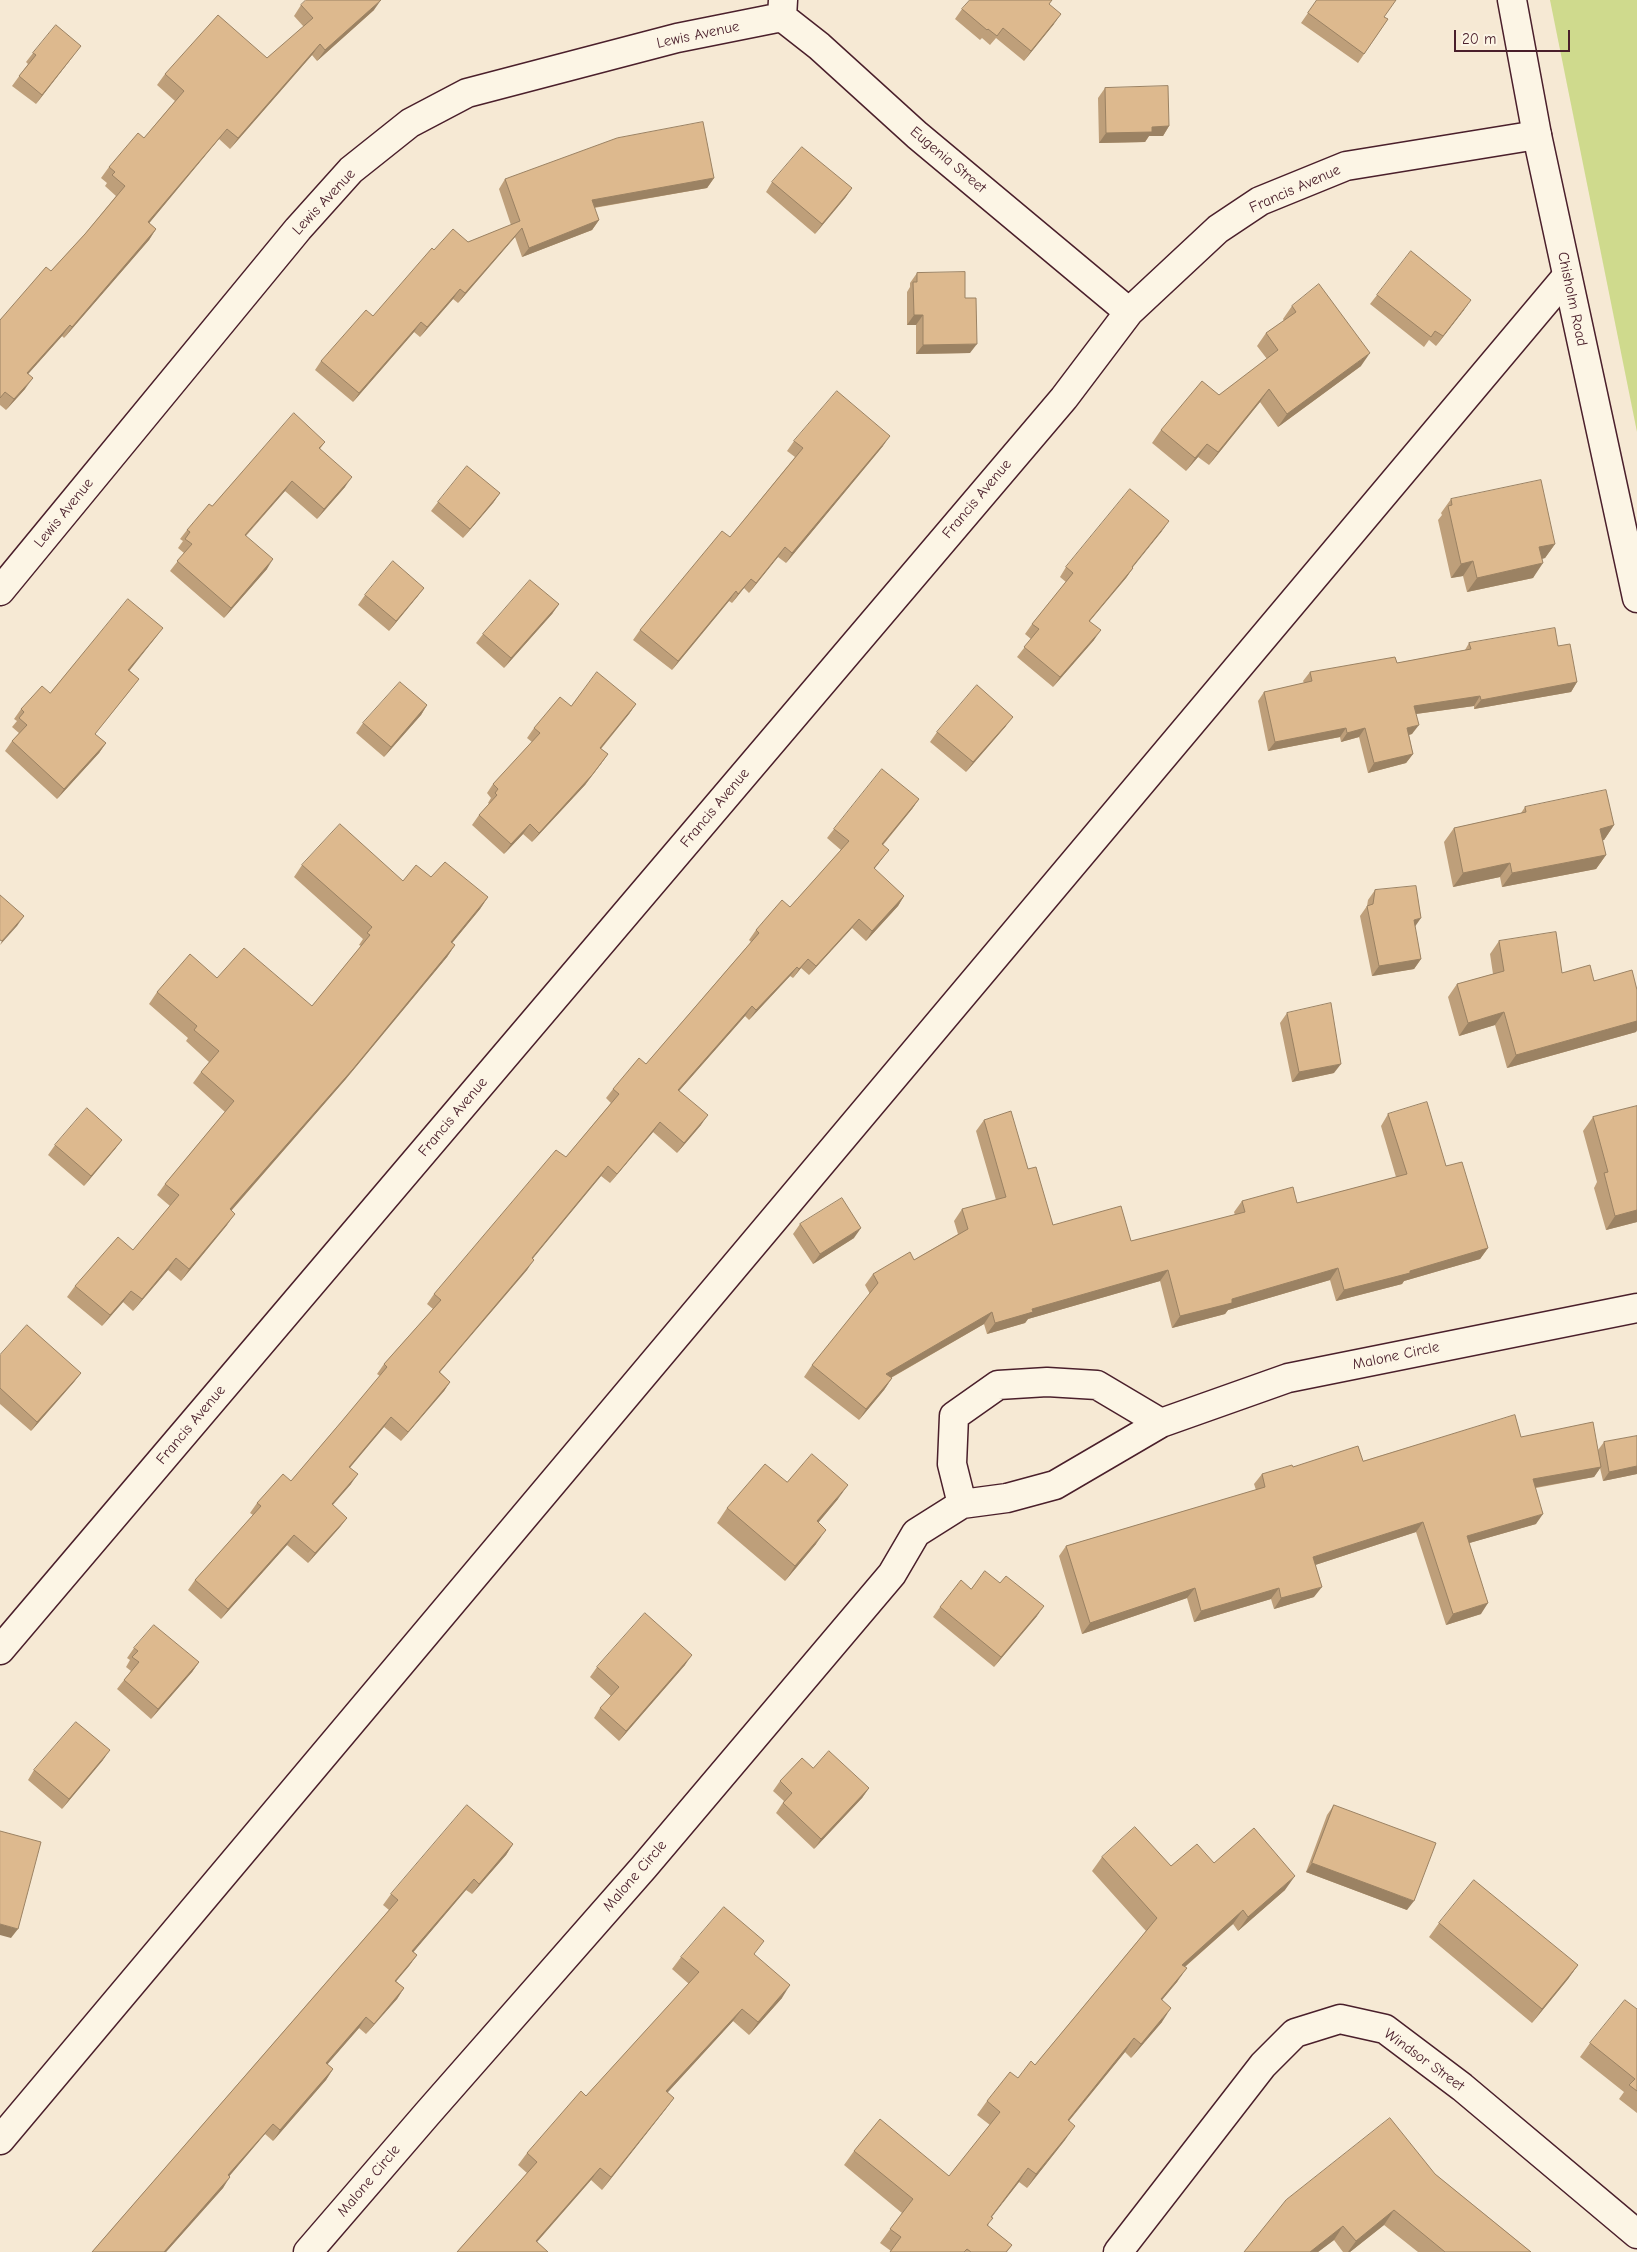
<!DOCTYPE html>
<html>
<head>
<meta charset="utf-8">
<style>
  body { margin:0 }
  #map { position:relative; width:1637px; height:2252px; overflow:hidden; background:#f6e9d4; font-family:"Comic Neue",sans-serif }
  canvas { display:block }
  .scale { position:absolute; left:1454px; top:30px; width:116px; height:22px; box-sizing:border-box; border:2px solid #4a1f2b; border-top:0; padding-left:6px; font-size:15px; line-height:18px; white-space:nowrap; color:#4a1f2b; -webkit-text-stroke:4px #fcf5e5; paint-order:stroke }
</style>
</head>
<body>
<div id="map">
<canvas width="1637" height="2252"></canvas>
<div class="scale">20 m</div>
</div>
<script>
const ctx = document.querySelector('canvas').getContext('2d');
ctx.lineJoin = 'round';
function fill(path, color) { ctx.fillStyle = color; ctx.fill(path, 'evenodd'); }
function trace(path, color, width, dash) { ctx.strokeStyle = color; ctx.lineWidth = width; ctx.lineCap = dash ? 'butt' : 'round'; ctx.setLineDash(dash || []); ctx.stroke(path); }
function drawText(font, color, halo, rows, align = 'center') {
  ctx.font = font + ' "Comic Neue",sans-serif'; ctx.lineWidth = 4; ctx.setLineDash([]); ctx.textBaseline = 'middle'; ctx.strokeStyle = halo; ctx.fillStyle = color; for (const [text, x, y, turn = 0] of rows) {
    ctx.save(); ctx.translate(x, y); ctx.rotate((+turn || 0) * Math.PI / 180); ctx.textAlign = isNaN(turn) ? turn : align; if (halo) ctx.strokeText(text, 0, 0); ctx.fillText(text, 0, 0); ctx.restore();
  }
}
const green = new Path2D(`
  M1550,0H1637V432Z`);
const minor = new Path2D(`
  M783,0L782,17L819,46L917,135L1129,312
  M0,591L298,229L351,170L410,123L467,93L677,38L782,17
  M962,1504L952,1464L954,1416L998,1385L1047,1382L1097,1385L1161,1423L1288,1378L1637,1308
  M0,1650L1064,398L1129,312L1218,229L1260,201L1346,166L1537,135
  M0,2140L1567,276
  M308,2252L427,2114L644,1867L892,1574L916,1533L962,1504L1007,1498L1055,1485L1161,1423
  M1118,2252L1263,2065L1295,2033L1340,2019L1385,2029L1462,2087L1637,2234`);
const major = new Path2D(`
  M1512,0L1537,135L1637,598`);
const wall = new Path2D(`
  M1317,0L1384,17L1388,19L1358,63L1301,23Z
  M1049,4L1054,24L1024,61L996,38L990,45L982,38L980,40L955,19L962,9Z
  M301,5L374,10L317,61L312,55L230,149L219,139L149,223L156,229L149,240L64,338L62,336L28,374L25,389L6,410L0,405V320L51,271L85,234L116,196L105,186L107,183L101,178L109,167L144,138L175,101L157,85L165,74L267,58L304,27L294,16Z
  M33,53L74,55L36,104L12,86L28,64L26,62Z
  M1105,88L1169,126L1163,136H1149L1145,142L1099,143L1098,98Z
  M714,178L707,188L594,208L599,220L592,230L522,257L515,237L458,303L453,299L420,337L414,332L353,402L315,370L321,361L373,316L434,250L468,242L511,225L499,189L505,179Z
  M772,182L852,188L845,198L815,234L766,192Z
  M917,273L965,298L970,353L916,354V325H907V292L910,287V283Z
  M1377,295L1464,310L1436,346L1429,340L1424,347L1370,304Z
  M1292,306L1361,366L1278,427L1260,402L1209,465L1198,457L1186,471L1152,443L1161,430L1219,395L1267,359L1257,346L1266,333L1284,321L1283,319Z
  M794,441L883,446L786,563L778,557L749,593L744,588L732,603L729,601L672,670L633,640L640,630L730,537L795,457L787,451Z
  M325,442L320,449L345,487L317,519L285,491L246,536L267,569L224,618L170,571L184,553L178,548L183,541L180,539L187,530L212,506Z
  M500,493L493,503L463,538L431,511L438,502Z
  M1451,499L1555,544L1545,558L1542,559L1533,578L1467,592L1463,576L1451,578L1438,520L1442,515L1441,513Z
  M1162,531L1132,567L1133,568L1126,578L1090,621L1094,640L1053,687L1017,657L1031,639L1025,634L1032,624L1066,582L1060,577L1066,567Z
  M424,588L417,597L389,631L358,605L365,595Z
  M559,604L552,614L504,668L476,643L483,634Z
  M156,637L129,670L139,679L132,688L95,734L106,743L99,753L57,799L5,751L12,741L19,733L12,727L17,721L14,719L21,709Z
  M1469,643L1558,646L1577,682L1571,692L1474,709V706L1416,714L1412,734L1409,735L1413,754L1406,763L1368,773L1359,737L1341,742L1340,737L1268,751L1258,701L1264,692L1304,683L1303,681L1310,672L1397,663L1465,650Z
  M636,704L629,714L601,749L608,754L601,764L585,785L532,842L523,834L504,854L472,825L479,815L489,804L488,803L491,798L487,793L493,784L532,742L527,738L534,728L571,706Z
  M427,705L421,715L384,757L356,733L363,723Z
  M1006,726L966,772L930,742L937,732Z
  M919,799L912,809L883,845L882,859L874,869L904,896L898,906L866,941L852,928L809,975L801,968L793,978L790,976L749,1020L745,1016L679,1091L701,1125L677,1153L653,1132L610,1183L601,1176L532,1259L527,1270L440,1372L450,1382L444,1391L401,1441L384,1427L350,1467L351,1484L332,1505L347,1518L340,1527L308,1563L287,1545L221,1619L188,1590L195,1580L253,1515L250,1513L257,1503L291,1481L342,1421L380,1376L377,1374L384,1364L433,1309L427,1304L434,1294L566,1157L611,1103L606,1098L613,1089L646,1064L751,942L749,940L756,930L790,907L841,850L827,838L834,829Z
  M1525,807L1614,825L1604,840H1602L1606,855L1596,869L1502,887L1500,877L1453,887L1444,842L1454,828L1521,813Z
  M302,865L403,881L431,877L488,897L480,909L452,943L455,945L447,957L345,1080L232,1210L227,1225L181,1281L168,1270L133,1311L123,1302L102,1326L67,1297L75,1286L133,1250L170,1206L157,1195L165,1184L225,1112L193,1083L201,1072L209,1062L186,1041L188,1038L149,1004L157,992L217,978L312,1006L361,946L359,945L363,939L294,877Z
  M1375,890L1421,959L1414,969L1372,976L1360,916L1367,906L1368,900Z
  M1499,941L1562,973L1637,990V1030L1636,1032L1507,1068L1495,1025L1459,1036L1448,997L1457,984L1493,974L1490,954Z
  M1287,1013L1334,1073L1292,1082L1280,1023Z
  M1637,1106V1222L1606,1230L1594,1188L1597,1182L1583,1131L1593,1117Z
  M1388,1114L1446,1166L1488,1248L1480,1259L1404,1281L1402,1284L1336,1301L1330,1280L1228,1310L1225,1314L1172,1328L1160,1281L1028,1319L1025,1323L987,1334L984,1324L891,1378H892L884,1390L859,1420L804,1377L812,1365L870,1294L865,1285L873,1274L914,1260L958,1234L954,1221L962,1209L996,1200L976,1131L984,1120L1028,1169L1053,1225L1131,1241L1235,1215L1234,1212L1242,1201L1297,1203L1396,1177L1381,1126Z
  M122,1140L115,1149L84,1186L48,1155L55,1145Z
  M800,1224L854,1238L813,1264L793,1234Z
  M0,1355L81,1373L74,1382L31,1431L0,1404Z
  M1637,1436V1474L1603,1481L1600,1468L1594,1477L1536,1488V1524L1469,1543L1481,1614L1446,1625L1416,1532L1315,1565L1314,1597L1274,1609L1271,1599L1194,1622L1187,1598L1082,1634L1059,1556L1066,1546L1256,1490L1254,1484L1262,1474L1293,1467L1363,1461L1521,1437L1598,1450L1604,1442Z
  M787,1482L838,1499L818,1523L816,1544L785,1581L717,1523L727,1508Z
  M940,1607L1037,1616L994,1667L933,1617Z
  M134,1648L199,1662L192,1672L151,1719L117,1689L131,1671L126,1667L130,1660L127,1658Z
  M685,1665L619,1741L594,1718L600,1708L611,1696L590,1677L597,1667Z
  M103,1760L62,1809L28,1780L34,1770Z
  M813,1768L869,1788L862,1798L814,1849L776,1813L784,1801L773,1791L780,1781Z
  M1334,1805L1407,1910L1306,1872L1327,1815Z
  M513,1844L506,1855L472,1894L466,1890L413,1952L417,1955L409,1966L396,1981L404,1988L397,1999L366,2034L359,2028L327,2064L333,2069L326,2080L273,2141L265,2134L229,2176L223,2188L166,2252H92L389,1910L383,1905L391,1894Z
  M1102,1857L1171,1866L1214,1863L1285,1890L1238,1931L1233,1924L1185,1967L1177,1982L1162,2000V2022L1131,2058L1125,2052L1069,2121L1065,2140L1027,2188L1019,2182L991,2217L988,2226L1012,2245L1007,2252H890L891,2251L880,2243L902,2213L844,2165L854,2151L949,2176L990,2125L977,2115L987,2101L1035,2065L1146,1931L1092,1871Z
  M1439,1923L1578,1965L1568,1979L1532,2023L1429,1937Z
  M755,1955L782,1998L749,2035L733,2021L667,2093L674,2098L665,2110L602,2190L591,2180L537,2242L457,2252L527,2173L518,2165L527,2153L586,2096L689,1984L672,1969L681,1957Z
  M1637,2009V2113L1619,2099L1624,2092L1580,2057L1590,2043Z
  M1435,2174L1531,2252H1418L1384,2225L1350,2252H1343L1334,2240L1318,2252H1244Z`);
const shadedWall = new Path2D(`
  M381,0L374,10L317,61L325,50Z
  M1061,14L1054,24L1024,61L1031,51Z
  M320,44L312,55L230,149L238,138Z
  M81,46L74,55L36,104L42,95Z
  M1169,126L1163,136H1149L1145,142L1099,143L1106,133L1152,127Z
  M227,129L219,139L141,233L148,222Z
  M714,178L707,188L585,209L592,200Z
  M852,188L845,198L815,234L822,224Z
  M599,220L592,230L522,257L529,248Z
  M522,228L515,237L458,303L465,293Z
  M156,229L149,240L64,338L72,327Z
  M460,289L453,299L420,337L427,327Z
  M1471,300L1464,310L1436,346L1443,336Z
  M914,315H923L916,325H907Z
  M421,322L414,332L353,402L359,393Z
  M70,325L62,336L20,383L27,373Z
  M977,344L970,353L916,354L923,345Z
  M1370,353L1361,366L1278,427L1287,414Z
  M33,378L25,389L6,410L14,399Z
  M1269,389L1260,402L1209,465L1218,452Z
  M890,436L883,446L786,563L792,553Z
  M1207,444L1198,457L1186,471L1195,458Z
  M352,477L345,487L317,519L324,509Z
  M292,481L285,491L238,544L245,535Z
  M500,493L493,503L463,538L470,529Z
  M1169,521L1162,531L1125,577L1132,567Z
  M1555,544L1545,558L1529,561L1539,547Z
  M785,547L778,557L749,593L756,583Z
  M273,559L267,569L224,618L231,608Z
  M1473,561L1463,576L1451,578L1461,564Z
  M1543,563L1533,578L1467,592L1477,578Z
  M1133,568L1126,578L1082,630L1089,621Z
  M751,579L744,588L732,603L738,594Z
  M424,588L417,597L389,631L396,621Z
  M736,591L729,601L672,670L678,661Z
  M559,604L552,614L504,668L511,658Z
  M163,628L156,637L122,680L128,670Z
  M1101,630L1094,640L1053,687L1060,677Z
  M1577,682L1571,692L1474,709L1481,700Z
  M1480,696L1474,706L1408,715L1414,706Z
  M636,704L629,714L593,758L600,748Z
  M427,705L421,715L384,757L391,747Z
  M1013,717L1006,726L966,772L973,762Z
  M1419,725L1412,734L1400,737L1407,728Z
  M1346,728L1340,737L1268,751L1275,742Z
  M1365,728L1359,737L1341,742L1347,733Z
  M106,743L99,753L57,799L64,789Z
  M608,754L585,785L532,842L539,833Z
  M1413,754L1406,763L1368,773L1374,763Z
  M919,799L912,809L875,854L882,844Z
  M530,824L523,834L504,854L511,844Z
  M1614,825L1604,840L1590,843L1600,829Z
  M889,850L882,859L867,878L874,868Z
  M1606,855L1596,869L1502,887L1512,873Z
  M1510,863L1500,877L1453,887L1463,873Z
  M904,896L898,906L866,941L872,931Z
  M488,897L480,909L443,954L451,942Z
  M24,916L17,926L0,945L2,941Z
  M1421,918L1414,928V920Z
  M859,919L852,928L809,975L816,966Z
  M455,945L447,957L345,1080L222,1221L230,1209Z
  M808,959L801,968L793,978L799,969Z
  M1421,959L1414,969L1372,976L1379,966Z
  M797,967L790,976L749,1020L756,1010Z
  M752,1006L745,1016L671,1100L678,1090Z
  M1504,1012L1495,1025L1459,1036L1468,1023Z
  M1637,1021V1030L1636,1032L1507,1068L1516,1055Z
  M1341,1064L1334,1073L1292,1082L1299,1072Z
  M708,1115L701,1125L677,1153L684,1143Z
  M660,1122L653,1132L610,1183L617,1174Z
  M122,1140L115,1149L84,1186L91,1176Z
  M608,1166L601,1176L525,1268L532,1258Z
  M1637,1210V1222L1606,1230L1615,1216Z
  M235,1214L227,1225L181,1281L189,1269Z
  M861,1228L854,1238L813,1264L820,1254Z
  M1488,1248L1480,1259L1404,1281L1402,1284L1336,1301L1344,1290Z
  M176,1258L168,1270L133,1311L142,1299Z
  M534,1260L527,1270L432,1381L439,1372Z
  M1338,1268L1330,1280L1228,1310L1225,1314L1172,1328L1180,1316L1232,1299Z
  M1168,1270L1160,1281L1028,1319L1025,1323L987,1334L995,1323L1032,1309Z
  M131,1291L123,1302L102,1326L110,1315Z
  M992,1312L984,1324L878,1385L886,1374Z
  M81,1373L74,1382L31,1431L37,1422Z
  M892,1378L884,1390L859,1420L866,1409Z
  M450,1382L444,1391L401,1441L408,1432Z
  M391,1417L384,1427L343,1476L349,1467Z
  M1637,1466V1474L1603,1481L1609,1472Z
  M1601,1467L1594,1477L1526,1489L1533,1479Z
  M358,1474L351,1484L325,1514L332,1504Z
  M848,1485L838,1499L807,1536L817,1521Z
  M1543,1514L1536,1524L1459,1546L1467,1536Z
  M347,1518L340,1527L308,1563L315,1553Z
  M1423,1522L1416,1532L1306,1568L1313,1557Z
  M826,1530L816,1544L785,1581L795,1566Z
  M294,1535L287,1545L221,1619L228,1609Z
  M1322,1587L1314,1597L1274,1609L1281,1598Z
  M1195,1588L1187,1598L1082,1634L1090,1623Z
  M1279,1588L1271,1599L1194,1622L1201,1611Z
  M1488,1603L1481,1614L1446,1625L1453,1614Z
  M1044,1606L1037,1616L994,1667L1001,1657Z
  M692,1655L685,1665L619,1741L626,1731Z
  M199,1662L192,1672L151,1719L158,1709Z
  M110,1750L103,1760L62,1809L69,1799Z
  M869,1788L862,1798L814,1849L821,1839Z
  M513,1844L506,1855L472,1894L479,1884Z
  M1312,1863L1414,1901L1407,1910L1306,1872Z
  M1295,1876L1285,1890L1238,1931L1248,1917Z
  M474,1879L466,1890L405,1962L412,1951Z
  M1243,1910L1233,1924L1172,1978L1182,1965Z
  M0,1924L18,1929L11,1938L0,1935Z
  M417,1955L409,1966L388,1991L395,1981Z
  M1578,1965L1568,1979L1532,2023L1542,2009Z
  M1187,1968L1177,1982L1151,2013L1161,1999Z
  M790,1985L782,1998L749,2035L758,2022Z
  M404,1988L397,1999L366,2034L374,2024Z
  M1171,2008L1162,2022L1131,2058L1141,2044Z
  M742,2009L733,2021L657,2104L666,2091Z
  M366,2017L359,2028L319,2074L326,2063Z
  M1134,2038L1125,2052L1058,2134L1068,2120Z
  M333,2069L326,2080L273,2141L280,2130Z
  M674,2098L665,2110L602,2190L611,2177Z
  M273,2124L265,2134L221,2186L228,2175Z
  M1075,2126L1065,2140L1027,2188L1036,2174Z
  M600,2168L591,2180L528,2252L536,2241Z
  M1028,2168L1019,2182L981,2231L991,2217Z
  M230,2177L223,2188L166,2252H164Z
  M1394,2210L1384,2225L1350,2252H1348L1356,2241Z
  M1343,2226L1334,2240L1318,2252H1310Z`);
const building = new Path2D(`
  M306,0H381L325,50L320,44L238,138L227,129L148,222L156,229L72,327L70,325L27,373L33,378L14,399L5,392L0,398V320L46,267L51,271L85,234L125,186L112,175L115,172L109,167L138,133L144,138L184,91L165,74L218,15L267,58L313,18L301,5Z
  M970,0H1052L1049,4L1061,14L1031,51L1003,28L997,36L988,29L987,30L962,9Z
  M1317,0H1396L1384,17L1388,19L1364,54L1308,13Z
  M56,25L81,46L42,95L19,76L36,55L33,53Z
  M1168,86L1169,126L1152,127V132L1106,133L1105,88Z
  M703,122L714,178L592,200L599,220L529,248L522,228L465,293L460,289L427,327L421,322L359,393L321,361L366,310L373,316L432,248L434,250L453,229L468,242L520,221L505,179L617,138Z
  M802,147L852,188L822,224L772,182Z
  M1411,251L1471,300L1443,336L1435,331L1431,337L1377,295Z
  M965,272V298H976L977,344L923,345V315H914L913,282H917V273Z
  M1319,284L1370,353L1287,414L1269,389L1218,452L1207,444L1195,458L1161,430L1202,381L1219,395L1278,350L1266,333L1296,312L1292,306Z
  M837,391L890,436L792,553L785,547L756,583L751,579L738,594L736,591L678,661L640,630L722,531L730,537L803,448L794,441Z
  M294,413L325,442L319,448L352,477L324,509L292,481L245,535L273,559L231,608L177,561L192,544L185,539L190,532L187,530L209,504L212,506Z
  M467,466L500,493L470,529L438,502Z
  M1541,480L1555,544L1539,547L1543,563L1477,578L1473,561L1461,564L1448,506L1452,505L1451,499Z
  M1130,489L1169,521L1132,567L1133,568L1089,621L1101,630L1060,677L1024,647L1039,629L1032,624L1073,573L1066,567Z
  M393,561L424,588L396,621L365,595Z
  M530,580L559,604L511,658L483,634Z
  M128,599L163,628L128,670L139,679L95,734L106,743L64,789L12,741L27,725L19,718L24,712L21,709L42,686L50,693Z
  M1555,628L1558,646L1570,644L1577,682L1481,700L1480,696L1414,706L1419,725L1407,728L1413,754L1374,763L1365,728L1347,733L1346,728L1275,742L1264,692L1312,681L1310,672L1395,657L1397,663L1471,649L1469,643Z
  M597,672L636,704L600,748L608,754L592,775L539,833L530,824L511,844L479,815L497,795L495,793L498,789L493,784L540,733L534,728L560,697L571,706Z
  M400,682L427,705L391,747L363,723Z
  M977,685L1013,717L973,762L937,732Z
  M882,769L919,799L882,844L889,850L874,868L904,896L872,931L859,919L816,966L808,959L799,969L797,967L756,1010L752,1006L678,1090L708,1115L684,1143L660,1122L617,1174L608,1166L532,1258L534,1260L439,1372L450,1382L408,1432L391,1417L349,1467L358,1474L332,1504L347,1518L315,1553L294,1535L228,1609L195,1580L261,1506L257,1503L283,1474L291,1481L342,1421L387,1367L384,1364L441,1300L434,1294L556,1150L566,1157L619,1094L613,1089L639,1058L646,1064L759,933L756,930L782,900L790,907L849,841L834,829Z
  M1606,790L1614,825L1600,829L1606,855L1512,873L1510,863L1463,873L1454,828L1526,812L1525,807Z
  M340,824L403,881L416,865L431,877L445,862L488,897L451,942L455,945L353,1069L230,1209L235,1214L189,1269L176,1258L142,1299L131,1291L110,1315L75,1286L118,1237L133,1250L179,1195L165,1184L234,1101L201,1072L219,1051L194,1030L197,1026L157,992L190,954L217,978L244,948L312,1006L370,935L367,933L372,927L302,865Z
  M1416,886L1421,918L1414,920L1421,959L1379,966L1367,906L1373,904L1375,890Z
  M0,895L24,916L2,941L0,940Z
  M1556,932L1562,973L1590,965L1594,981L1632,970L1637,990V1021L1516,1055L1504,1012L1468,1023L1457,984L1504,971L1499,941Z
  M1331,1003L1341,1064L1299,1072L1287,1013Z
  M1427,1102L1446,1166L1462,1162L1488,1248L1410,1271V1273L1344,1290L1338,1268L1232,1299V1303L1180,1316L1168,1270L1032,1309L1033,1312L995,1323L992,1312L886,1374L892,1378L866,1409L812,1365L878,1283L873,1274L910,1252L914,1260L968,1229L962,1209L1006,1197L984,1120L1011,1111L1028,1169L1036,1167L1053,1225L1121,1206L1131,1241L1245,1212L1242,1201L1293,1187L1297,1203L1407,1174L1388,1114Z
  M1637,1106V1210L1615,1216L1604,1173L1608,1172L1593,1117Z
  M87,1108L122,1140L91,1176L55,1145Z
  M842,1198L861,1228L820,1254L800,1224Z
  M27,1325L81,1373L37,1422L0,1388V1355Z
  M1515,1415L1521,1437L1593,1422L1601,1467L1533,1479L1543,1514L1467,1536L1488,1603L1453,1614L1423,1522L1313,1557L1322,1587L1281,1598L1279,1588L1201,1611L1195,1588L1090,1623L1066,1546L1265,1487L1262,1474L1292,1465L1293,1467L1358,1446L1363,1461Z
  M1637,1436V1466L1609,1472L1604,1442Z
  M812,1454L848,1485L817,1521L826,1530L795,1566L727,1508L765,1464L787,1482Z
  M985,1571L1000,1583L1006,1576L1044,1606L1001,1657L940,1607L961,1580L971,1589Z
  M645,1613L692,1655L626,1731L600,1708L619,1687L597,1667Z
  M154,1625L199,1662L158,1709L124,1680L139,1662L132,1657L138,1651L134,1648Z
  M76,1722L110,1750L69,1799L34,1770Z
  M829,1751L869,1788L821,1839L783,1803L792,1793L780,1781L802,1758L813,1768Z
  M467,1805L513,1844L479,1884L474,1879L412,1951L417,1955L395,1981L404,1988L374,2024L366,2017L326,2063L333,2069L280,2130L273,2124L228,2175L230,2177L164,2252H92L398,1900L391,1894Z
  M1334,1805L1436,1843L1414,1901L1312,1863Z
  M1135,1827L1171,1866L1197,1844L1214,1863L1254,1828L1295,1876L1248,1917L1243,1910L1182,1965L1187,1968L1161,1999L1171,2008L1141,2044L1134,2038L1068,2120L1075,2126L1036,2174L1028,2168L991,2217L993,2218L987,2225L1012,2245L1006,2252H971L967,2249L964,2252H890L901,2237L890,2229L913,2199L854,2151L880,2119L949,2176L1000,2112L987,2101L1010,2072L1018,2078L1031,2061L1035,2065L1157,1918L1102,1857Z
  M0,1831L41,1842L18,1929L0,1924Z
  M1474,1880L1578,1965L1542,2009L1439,1923Z
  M724,1907L764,1941L754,1954L790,1985L758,2022L742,2009L666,2091L674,2098L611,2177L600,2168L536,2241L548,2252H457L537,2162L527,2153L581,2091L586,2096L699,1972L681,1957Z
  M1625,2000L1637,2009V2091L1629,2085L1635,2079L1590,2043Z
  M1390,2118L1435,2174L1531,2252H1445L1394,2210L1356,2241L1343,2226L1310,2252H1244L1286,2200Z`);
const streetNames = [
  ["Lewis Avenue",698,35,-12],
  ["Eugenia Street",948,160,40],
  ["Francis Avenue",1295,189,-24],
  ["Lewis Avenue",324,202,-47],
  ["Chisholm Road",1572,299,78],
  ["Francis Avenue",977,499,-50],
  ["Lewis Avenue",64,513,-51],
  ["Francis Avenue",715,808,-50],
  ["Francis Avenue",453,1117,-50],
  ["Malone Circle",1396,1356,-12],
  ["Francis Avenue",191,1425,-50],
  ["Malone Circle",635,1876,-49],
  ["Windsor Street",1424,2060,36],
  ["Malone Circle",369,2181,-50]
];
fill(green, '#cfda8d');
trace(minor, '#4a1f2b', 31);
trace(major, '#4a1f2b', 31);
trace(minor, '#fcf5e5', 28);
trace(major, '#fcf5e5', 28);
fill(wall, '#be9f7a');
fill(shadedWall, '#9b8263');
fill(building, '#ddb98e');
trace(building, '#9b8263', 1);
drawText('15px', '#4a1f2b', '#fcf5e5', streetNames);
</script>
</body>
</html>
